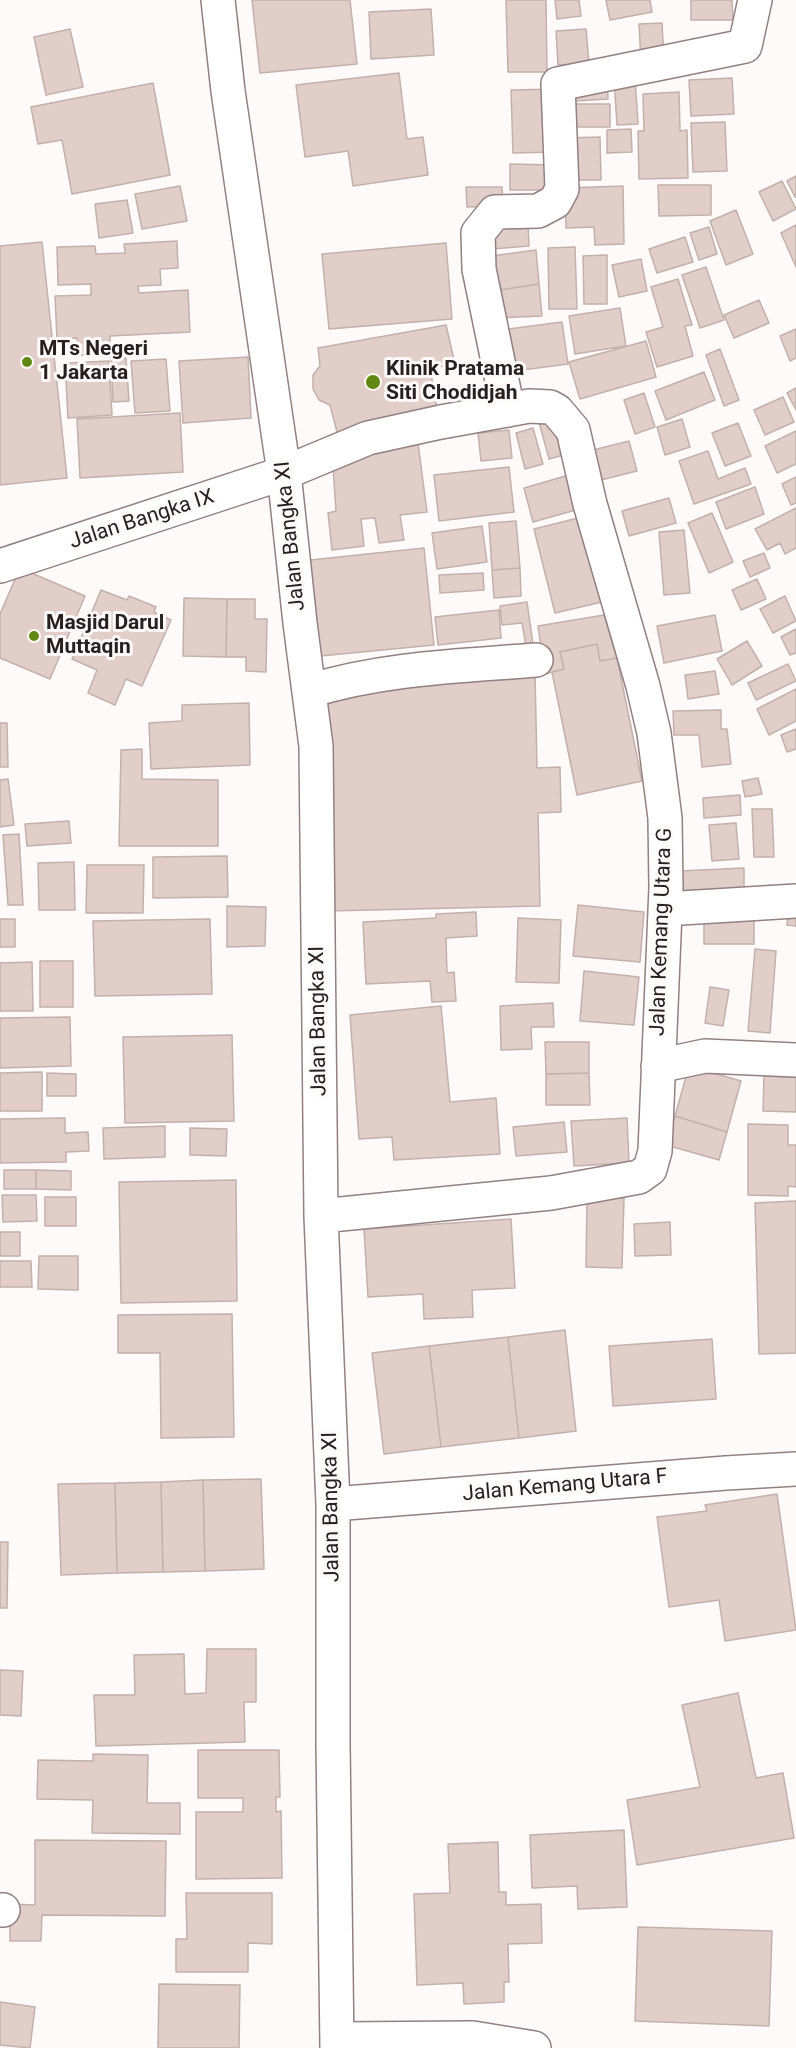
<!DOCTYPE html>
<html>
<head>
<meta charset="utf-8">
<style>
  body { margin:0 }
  canvas { display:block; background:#fefafa }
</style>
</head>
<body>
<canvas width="796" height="2048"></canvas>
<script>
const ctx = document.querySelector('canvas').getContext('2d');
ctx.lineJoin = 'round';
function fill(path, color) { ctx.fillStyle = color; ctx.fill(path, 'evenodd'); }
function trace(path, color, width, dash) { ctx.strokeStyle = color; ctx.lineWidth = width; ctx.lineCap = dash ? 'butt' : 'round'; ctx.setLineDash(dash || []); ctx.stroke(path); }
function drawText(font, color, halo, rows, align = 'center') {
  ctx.font = font + ' Roboto,sans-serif'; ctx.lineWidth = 6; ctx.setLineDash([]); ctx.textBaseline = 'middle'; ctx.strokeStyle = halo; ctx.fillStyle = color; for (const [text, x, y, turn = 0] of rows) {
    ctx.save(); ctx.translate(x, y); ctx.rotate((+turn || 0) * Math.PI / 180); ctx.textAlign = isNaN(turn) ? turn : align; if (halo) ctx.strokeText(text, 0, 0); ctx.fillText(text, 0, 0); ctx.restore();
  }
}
const building = new Path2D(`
  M252,0H350L357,64L260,73Z
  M506,0H546L547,72H508Z
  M555,0H579L581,16L557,19Z
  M606,0H650L652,12L610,20Z
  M691,0H732L733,20H691Z
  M431,9L434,55L371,59L369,12Z
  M662,23L664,60L641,61L639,24Z
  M70,29L83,87L46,95L34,37Z
  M586,29L589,63L558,65L556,31Z
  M399,73L407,139L423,137L428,175L353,186L348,151L305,157L296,85Z
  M635,78L638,124L617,125L614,79Z
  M732,78L734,114L691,116L689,80Z
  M607,79L608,99L575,101L576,81Z
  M153,83L170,175L72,194L62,140L38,144L31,107Z
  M555,89L557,152L513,153L511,90Z
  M679,92L680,131L687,130L688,178L639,179L638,131H644L643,94Z
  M572,104H610V127H572Z
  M725,122L727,171L693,172L691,123Z
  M631,129L632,152L607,153V130Z
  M600,137L601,180H566V138Z
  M510,164L554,165V190H510Z
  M796,176V197H795L787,181Z
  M782,181L796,209L773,221L759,192Z
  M658,185H711V215L659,216Z
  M180,186L187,221L142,229L135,194Z
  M623,186L624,244L595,245L594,227L566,228L565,188Z
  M466,187H502L503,206L467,207Z
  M127,200L133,233L99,238L95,204Z
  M736,210L753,254L726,265L710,221Z
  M528,223L529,246L492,249L490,225Z
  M796,225V267L781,233Z
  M709,227L717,254L699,260L690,233Z
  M685,237L693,262L657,273L649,249Z
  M177,241L178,268L160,269L161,285L138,286L139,293L188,290L190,332L110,336V355H78L77,338L57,339L55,296L91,295V284L58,285L57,247L95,246L96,254L125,253L124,244Z
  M42,242L67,478L0,485V246Z
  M446,243L452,319L329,329L322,254Z
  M575,247L577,309H549L548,248Z
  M536,250L539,284L487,292L484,257Z
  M607,255V304H584L583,256Z
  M641,259L647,291L619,297L612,265Z
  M706,267L724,320L700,328L682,275Z
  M678,279L692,325L685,326L693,356L657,367L646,332L663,327L651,287Z
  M539,284L542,316L495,318L487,292Z
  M759,300L769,323L734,338L724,315Z
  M620,308L626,346L575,354L569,316Z
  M562,322L568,364L507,372L501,330Z
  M446,325L455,364L430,368L438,414L337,432L330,405L319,400L313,389V375L320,366L318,348Z
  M796,329V358L790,361L780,336Z
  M646,341L656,377L580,399L569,362Z
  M720,349L739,400L724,406L706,355Z
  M248,357L251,418L183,423L179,361Z
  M126,358L129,401L113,402L111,359Z
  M166,359L170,411L135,413L131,361Z
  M109,361L112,415L68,418L65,363Z
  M704,372L715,400L666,420L655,391Z
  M796,388V410L787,393Z
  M644,393L655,427L635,434L624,400Z
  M783,397L794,422L765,435L754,410Z
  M180,413L183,472L80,478L77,419Z
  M557,417L567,454L549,459L539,422Z
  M682,419L690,447L665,455L657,427Z
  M738,423L751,456L725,466L712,433Z
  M533,428L543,464L525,469L516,433Z
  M509,430L512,458L481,461L478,433Z
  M796,431V464L777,473L765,446Z
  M417,435L427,512L400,515L404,540L379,543L375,518L361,519L364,546L332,550L328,513L336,511L332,452Z
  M629,441L637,471L601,480L593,450Z
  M708,451L718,479L745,468L751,484L694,504L679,461Z
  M509,467L514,512L439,521L434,475Z
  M569,475L579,509L533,522L524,488Z
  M796,477V503L791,505L782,484Z
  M755,487L764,514L726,529L716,502Z
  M669,498L676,523L629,536L622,511Z
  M796,508V548L785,554L780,543L767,550L755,529Z
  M712,513L733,562L709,573L688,523Z
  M582,517L602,602L555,613L534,529Z
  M516,521L520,568L492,570L489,523Z
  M482,526L487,562L437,569L432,533Z
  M684,530L690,593L664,595L659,532Z
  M424,548L434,645L310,657L301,561Z
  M764,553L770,568L750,577L743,561Z
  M20,568L85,596L50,679L0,658V614Z
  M520,568L521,596L494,598L492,570Z
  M483,573L484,590L440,593L439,575Z
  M757,579L766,599L741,610L732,590Z
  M101,590L127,600L129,596L156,607L154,612L171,620L142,686L126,679L115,705L88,693L97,670L72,659Z
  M785,596L796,621L773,633L760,609Z
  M184,598L227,599L226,657L183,656Z
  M227,599H255V619H267L266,672L246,671V657H226Z
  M527,602L533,644L526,646L522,623L502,625L500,606Z
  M499,610L501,638L438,645L435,617Z
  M604,615L617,658L600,661L597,644L560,652L564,669L545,674L538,626Z
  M715,615L722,651L664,663L657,626Z
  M796,629V653L790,655L781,637Z
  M747,641L762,666L732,685L717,659Z
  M597,644L600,661L617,658L642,781L577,795L552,672L564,669L560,652Z
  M788,664L796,681L756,700L748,683Z
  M715,671L719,694L688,699L685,675Z
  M535,673L537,768L560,767L561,812L538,813L540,906L329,911L328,686Z
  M796,689V721L769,735L757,709Z
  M249,703L250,765L151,769L149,723L182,721V705Z
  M721,710V729H727L731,764L702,767L699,735H674L673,711Z
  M0,723H7L8,767H0Z
  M796,729V749L787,752L781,735Z
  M142,749V779L218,780V846H119L121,750Z
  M758,778L762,794L745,797L742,781Z
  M8,779L14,825L0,827V780Z
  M740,795L741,815L704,818L703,798Z
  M752,809H772L774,857H754Z
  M69,821L71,843L27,846L25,824Z
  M736,823L739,859L712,861L709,825Z
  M19,834L23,905H8L3,835Z
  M227,856L228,897L153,898V857Z
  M74,862L75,910H39L38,863Z
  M87,865H144L143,913H86Z
  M744,868V897L680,899L679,871Z
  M789,903H796V926L787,925Z
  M578,905L644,912L640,962L573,956Z
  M227,906L266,907L265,946L227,947Z
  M704,909H754V944H704Z
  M476,912L477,936L446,938L447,973L454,972L456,1001L432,1002L430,981L366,984L363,922L436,918V914Z
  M518,918L561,920L559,983L516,982Z
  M0,919H15V947H0Z
  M210,919L212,994L95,996L93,921Z
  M755,949L776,951L770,1033L748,1031Z
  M40,961H73V1007H40Z
  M32,962L33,1011H0V963Z
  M584,971L639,977L634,1025L580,1021Z
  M710,987L729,990L723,1026L705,1023Z
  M553,1003L554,1027H531L532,1049L501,1050L500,1006Z
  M441,1006L450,1102L496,1098L500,1154L394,1160L392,1137L359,1139L350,1015Z
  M70,1017L71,1066L0,1068V1018Z
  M232,1035L234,1121L125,1123L123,1037Z
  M545,1042H589V1073L546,1074Z
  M689,1066L741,1081L727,1132L675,1116Z
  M42,1072V1111H0V1073Z
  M47,1073L76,1074V1096H47Z
  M589,1073L590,1105H546V1074Z
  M764,1076L796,1077V1112L763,1111Z
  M675,1116L727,1132L719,1160L666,1145Z
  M65,1118V1133L88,1132L89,1151L66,1152V1162L0,1163V1119Z
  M627,1118L629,1163L574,1166L571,1121Z
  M564,1122L567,1152L516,1156L513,1127Z
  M748,1124L788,1125V1145H796V1187L788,1186V1196L748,1195Z
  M165,1126V1157L104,1159L103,1128Z
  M190,1128L227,1129L226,1156L190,1155Z
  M4,1170H36V1189H4Z
  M36,1170L71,1171V1190L36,1189Z
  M236,1180L237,1301L121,1303L119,1182Z
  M2,1195H36L37,1221L3,1222Z
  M45,1197H76V1226H45Z
  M587,1197L624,1198L622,1268L586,1267Z
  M796,1201V1353L759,1354L755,1203Z
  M511,1219L515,1288L472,1290L473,1317L424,1319L423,1294L368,1297L364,1229Z
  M670,1222L671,1255L635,1256L634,1224Z
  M0,1232H20V1256H0Z
  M39,1256H78V1290L38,1289Z
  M0,1261H31L32,1287H0Z
  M232,1314L234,1437L161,1438L160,1353H118V1315Z
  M565,1330L576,1431L519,1438L508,1337Z
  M508,1337L519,1438L441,1447L429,1346Z
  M712,1339L716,1399L613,1406L609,1346Z
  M429,1346L441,1447L384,1454L372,1353Z
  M261,1479L264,1569L205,1571L203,1480Z
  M203,1480L205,1571L163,1572L161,1482Z
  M161,1482L163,1572L117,1573L115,1483Z
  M115,1483L117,1573L61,1575L58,1484Z
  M777,1494L796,1630L725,1641L719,1600L669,1607L657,1517L707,1511L705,1505Z
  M0,1542H8L7,1608H0Z
  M207,1649H256V1702H244L245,1742L96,1746L94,1695H135L134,1655L184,1654L185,1694L206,1693Z
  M0,1670L23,1671L21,1716L0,1715Z
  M738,1693L756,1778L783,1773L794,1838L637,1865L627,1800L700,1787L682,1705Z
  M198,1750H279L280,1797H276V1812L281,1811L282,1878L196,1879V1812H243V1798H198Z
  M93,1754L148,1755L147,1803H180V1834L92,1833L93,1800L37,1799L38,1760L93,1761Z
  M624,1830L627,1907L578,1909L577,1886L532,1888L530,1835Z
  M35,1840L166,1841L165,1916L42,1915L41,1941H10V1904L35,1905Z
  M498,1842L499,1892H506V1905L541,1904L542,1943L508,1944L509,1982H504V2002L464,2004L463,1983L417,1985L414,1894L450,1893L448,1844Z
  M186,1893H272V1944L248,1943V1972H176V1939H187Z
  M638,1927L772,1931L769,2026L635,2021Z
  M159,1984L240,1985L239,2048H158Z
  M0,2002L35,2007L30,2048L0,2045Z`);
const minor = new Path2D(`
  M218,0L228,91L284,473L300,623L316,746L321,1216L333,1504V1744L337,2048
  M508,410L479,269L478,233L495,212L538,211L555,202L562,189L558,84L745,46L755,0
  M0,566L284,473L368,438L441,422L529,406L550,407L557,411L573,430L590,504L643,686L654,733L665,818L666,887L655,1151L650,1169L639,1177L551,1193L321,1216
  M309,691C383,668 460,666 536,660
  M665,909L796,901
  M658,1066L705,1056L796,1060
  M333,1504L726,1473L796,1469
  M0,1910H3
  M337,2039L473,2038L534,2048`);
const markers = [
  [27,362,6,"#618811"],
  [373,382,8,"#618811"],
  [34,636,6,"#618811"]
];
const poiNames = [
  ["MTs Negeri",39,350],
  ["1 Jakarta",39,374],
  ["Klinik Pratama",386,370],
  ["Siti Chodidjah",386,394],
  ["Masjid Darul",46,624],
  ["Muttaqin",46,648]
];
const streetNames = [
  ["Jalan Bangka IX",142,520,-18],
  ["Jalan Bangka XI",291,536,-96],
  ["Jalan Kemang Utara G",662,932,-88],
  ["Jalan Bangka XI",319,1021,-91],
  ["Jalan Kemang Utara F",565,1486,-5],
  ["Jalan Bangka XI",332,1507,-91]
];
fill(building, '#e1cec9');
trace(building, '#c2b0ab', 1.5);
trace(minor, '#928082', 36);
trace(minor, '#fff', 33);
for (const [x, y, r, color] of markers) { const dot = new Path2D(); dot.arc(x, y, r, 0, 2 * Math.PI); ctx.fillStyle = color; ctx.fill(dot); trace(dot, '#fefafa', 2); }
drawText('bold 21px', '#272020', '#fefafa', poiNames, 'left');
drawText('21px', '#272020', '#fefafa', streetNames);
</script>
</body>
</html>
